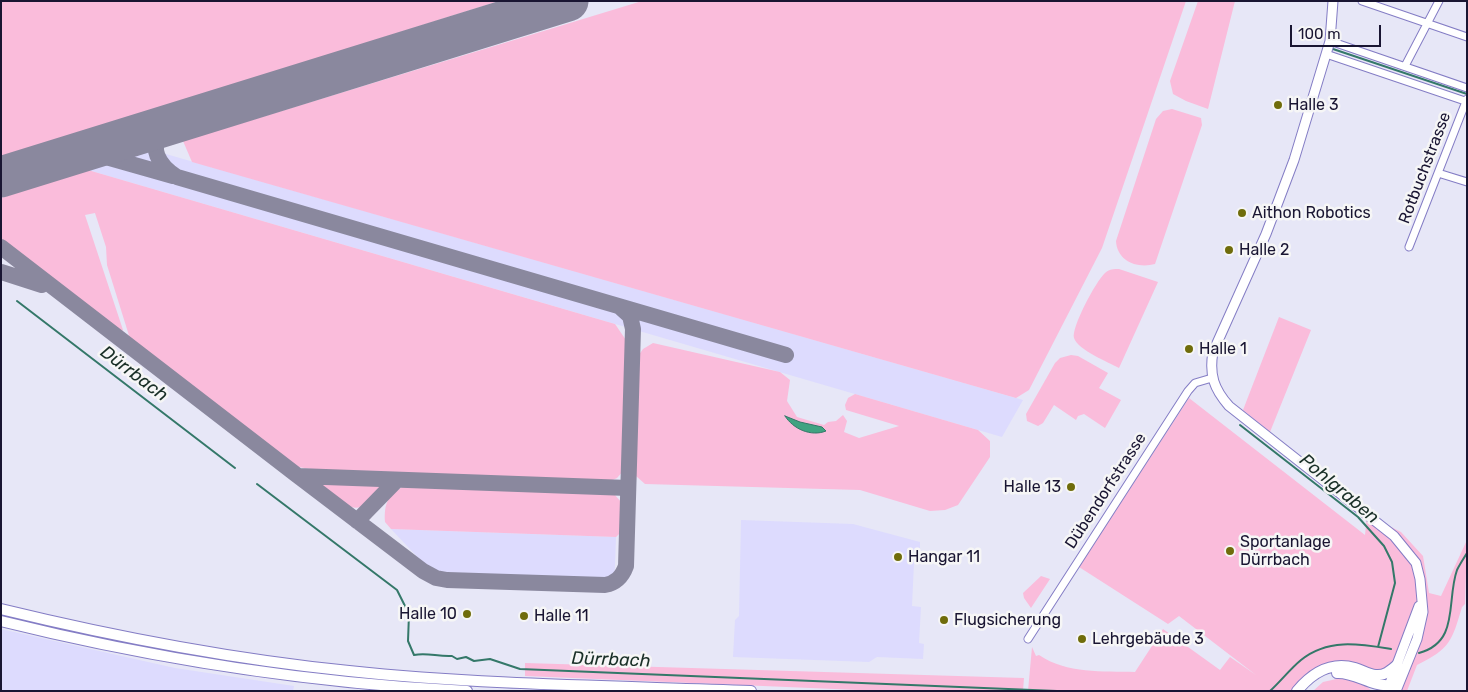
<!DOCTYPE html>
<html>
<head>
<meta charset="utf-8">
<style>
  body { margin:0 }
  #map { position:relative; width:1468px; height:692px; overflow:hidden; background:#e7e7f7; font-family:Rubik,sans-serif }
  canvas { display:block }
  .frame { position:absolute; inset:0; border:2px solid #191532; pointer-events:none }
  .scale { position:absolute; left:1290px; top:25px; width:91px; height:22px; box-sizing:border-box; border:2px solid #191532; border-top:0; padding-left:6px; font-size:15px; line-height:18px; white-space:nowrap; color:#191532; -webkit-text-stroke:4px #f6f6f6; paint-order:stroke }
</style>
</head>
<body>
<div id="map">
<canvas width="1468" height="692"></canvas>
<div class="frame"></div>
<div class="scale">100 m</div>
</div>
<script>
const ctx = document.querySelector('canvas').getContext('2d');
ctx.lineJoin = 'round';
function fill(path, color) { ctx.fillStyle = color; ctx.fill(path, 'evenodd'); }
function trace(path, color, width, dash) { ctx.strokeStyle = color; ctx.lineWidth = width; ctx.lineCap = dash ? 'butt' : 'round'; ctx.setLineDash(dash || []); ctx.stroke(path); }
function drawText(font, color, halo, rows, align = 'center') {
  ctx.font = font + ' Rubik,sans-serif'; ctx.lineWidth = 5; ctx.setLineDash([]); ctx.textBaseline = 'middle'; ctx.strokeStyle = halo; ctx.fillStyle = color; for (const [text, x, y, turn = 0] of rows) {
    ctx.save(); ctx.translate(x, y); ctx.rotate((+turn || 0) * Math.PI / 180); ctx.textAlign = isNaN(turn) ? turn : align; if (halo) ctx.strokeText(text, 0, 0); ctx.fillText(text, 0, 0); ctx.restore();
  }
}
const built = new Path2D(`
  M152,150L1023,400L1002,437L88,170Z
  M741,520L853,524L920,542V563H914L912,606L921,607L919,643L924,644L923,659L877,657L869,662L733,657L735,620L739,616Z
  M391,529L616,537L614,591L444,585Z
  M1,629L175,668L294,686L293,691H1Z`);
const green = new Path2D(`
  M1,1H499L1,158Z
  M642,1H1186L1102,248L1029,390L1016,398L192,162L183,141Z
  M1198,1H1235L1208,109L1186,101L1173,94L1170,81Z
  M1172,109L1201,118L1202,125L1155,264C1137,269 1117,261 1116,241L1156,119L1163,111Z
  M88,170L615,324L628,343L624,470L617,478L608,482L337,473L298,467L277,454L131,342L107,265L106,247L95,213L85,215L123,330L120,333L1,242V198Z
  M1119,269L1158,282L1119,368C1108,362 1078,350 1074,338C1071,328 1096,281 1105,273C1109,269 1114,269 1119,269Z
  M1279,317L1311,330L1270,432L1243,410Z
  M653,343L780,372L790,380L787,401L797,417L824,425L828,422L836,421L843,415L847,421L844,432L859,438L899,426L846,410L845,405L848,398L855,394L978,430L990,441V457L958,505L945,510L930,511L860,490L645,484L636,476L633,462L636,359L643,349Z
  M1071,355L1078,356L1108,373L1099,388L1121,400L1105,428L1084,414L1078,416L1076,420L1054,405L1043,423L1038,426L1027,421L1026,414L1055,363L1060,358Z
  M1189,398L1365,535L1367,515L1401,532L1423,556L1429,593L1441,596L1467,540L1465,604L1462,607C1452,641 1450,649 1417,665L1407,691H1387L1396,667L1387,673L1338,666L1297,691H1028L1032,647L1036,656L1039,655C1067,674 1103,671 1135,672L1163,629L1220,670L1230,657L1256,675L1179,616L1168,624L1079,567Z
  M314,481L385,485C379,491 373,500 365,505C349,516 326,490 314,481Z
  M406,485L602,490L614,494L622,503V531L616,537L391,529L385,522C384,503 388,494 406,485Z
  M1041,576L1050,579L1031,608L1024,598L1023,593Z
  M525,663L1024,678L1023,691H882L525,676Z
  M1341,678L1365,685L1372,691H1313L1323,682Z`);
const water = new Path2D(`
  M785,416L800,422L822,427L826,431C811,437 793,429 785,416Z`);
const stream = new Path2D(`
  M1333,49L1467,94
  M17,301L235,468
  M1240,425L1358,517L1384,546L1392,562L1395,583L1378,647
  M257,484L397,590L409,614L408,641L414,655C427,652 438,657 452,656L457,659L466,657L474,661L490,659L520,669L1057,691
  M1419,653C1460,642 1446,601 1457,570C1460,564 1464,558 1467,553
  M1270,691C1281,681 1290,669 1301,660C1328,638 1360,644 1391,649`);
const taxiway = new Path2D(`
  M191,119L164,129C147,147 159,166 177,177L786,355
  M31,169L77,155L92,153L173,176
  M1,247L298,476L628,488
  M1,272L42,285
  M298,476L423,571L436,578L447,580L605,585C616,583 622,577 626,566L633,329L630,316L620,307
  M357,521L397,480`);
const runway = new Path2D(`
  M1,177L568,1`);
const minor = new Path2D(`
  M1362,1L1467,37
  M1330,41L1467,88
  M1326,54L1465,101
  M1405,66L1439,1
  M1438,173L1467,182
  M1409,247L1467,99
  M1028,639L1188,391L1195,383L1212,378`);
const major = new Path2D(`
  M1333,1L1330,41L1294,160L1266,234L1213,352C1209,375 1214,389 1229,406L1394,536L1416,563L1420,579L1423,612L1417,639L1396,691
  M1387,691L1419,606`);
const highway = new Path2D(`
  M1,609C116,637 232,659 349,671C483,685 617,686 751,691
  M1,621C154,659 309,683 467,691
  M1337,673C1355,672 1372,687 1389,685
  M1297,691C1312,673 1330,661 1355,668C1362,670 1369,675 1376,675C1385,676 1391,670 1397,665`);
const markers = [
  [1278,105,5,"#6f6c0b"],
  [1242,213,5,"#6f6c0b"],
  [1229,250,5,"#6f6c0b"],
  [1189,349,5,"#6f6c0b"],
  [1071,487,5,"#6f6c0b"],
  [1230,551,5,"#6f6c0b"],
  [898,557,5,"#6f6c0b"],
  [467,614,5,"#6f6c0b"],
  [524,616,5,"#6f6c0b"],
  [944,620,5,"#6f6c0b"],
  [1082,639,5,"#6f6c0b"]
];
const poiNames = [
  ["Halle 3",1288,105],
  ["Aithon Robotics",1252,213],
  ["Halle 2",1239,250],
  ["Halle 1",1199,349],
  ["Halle 13",1061,487,"right"],
  ["Sportanlage",1240,542],
  ["Dürrbach",1240,560],
  ["Hangar 11",908,557],
  ["Halle 10",457,614,"right"],
  ["Halle 11",534,616],
  ["Flugsicherung",954,620],
  ["Lehrgebäude 3",1092,639]
];
const streetNames = [
  ["Rotbuchstrasse",1425,168,-69],
  ["Dübendorfstrasse",1106,491,-57]
];
const waterNames = [
  ["Dürrbach",134,374,37],
  ["Pohlgraben",1339,489,40],
  ["Dürrbach",611,660,2]
];
fill(built, '#dddbfe');
fill(green, '#fabcdb');
fill(water, '#40a381');
trace(water, '#347869', 1);
trace(stream, '#347869', 2);
trace(taxiway, '#8a889e', 16);
trace(runway, '#8a889e', 41);
trace(minor, '#847dc5', 9);
trace(major, '#847dc5', 11);
trace(highway, '#847dc5', 12);
trace(minor, '#fff', 7);
trace(major, '#fff', 9);
trace(highway, '#fff', 10);
for (const [x, y, r, color] of markers) { const dot = new Path2D(); dot.arc(x, y, r, 0, 2 * Math.PI); ctx.fillStyle = color; ctx.fill(dot); trace(dot, '#f6f6f6', 2); }
drawText('16px', '#191532', '#f6f6f6', poiNames, 'left');
drawText('16px', '#191532', '#f6f6f6', streetNames);
drawText('italic 18px', '#192f27', '#f6f6f6', waterNames);
</script>
</body>
</html>
